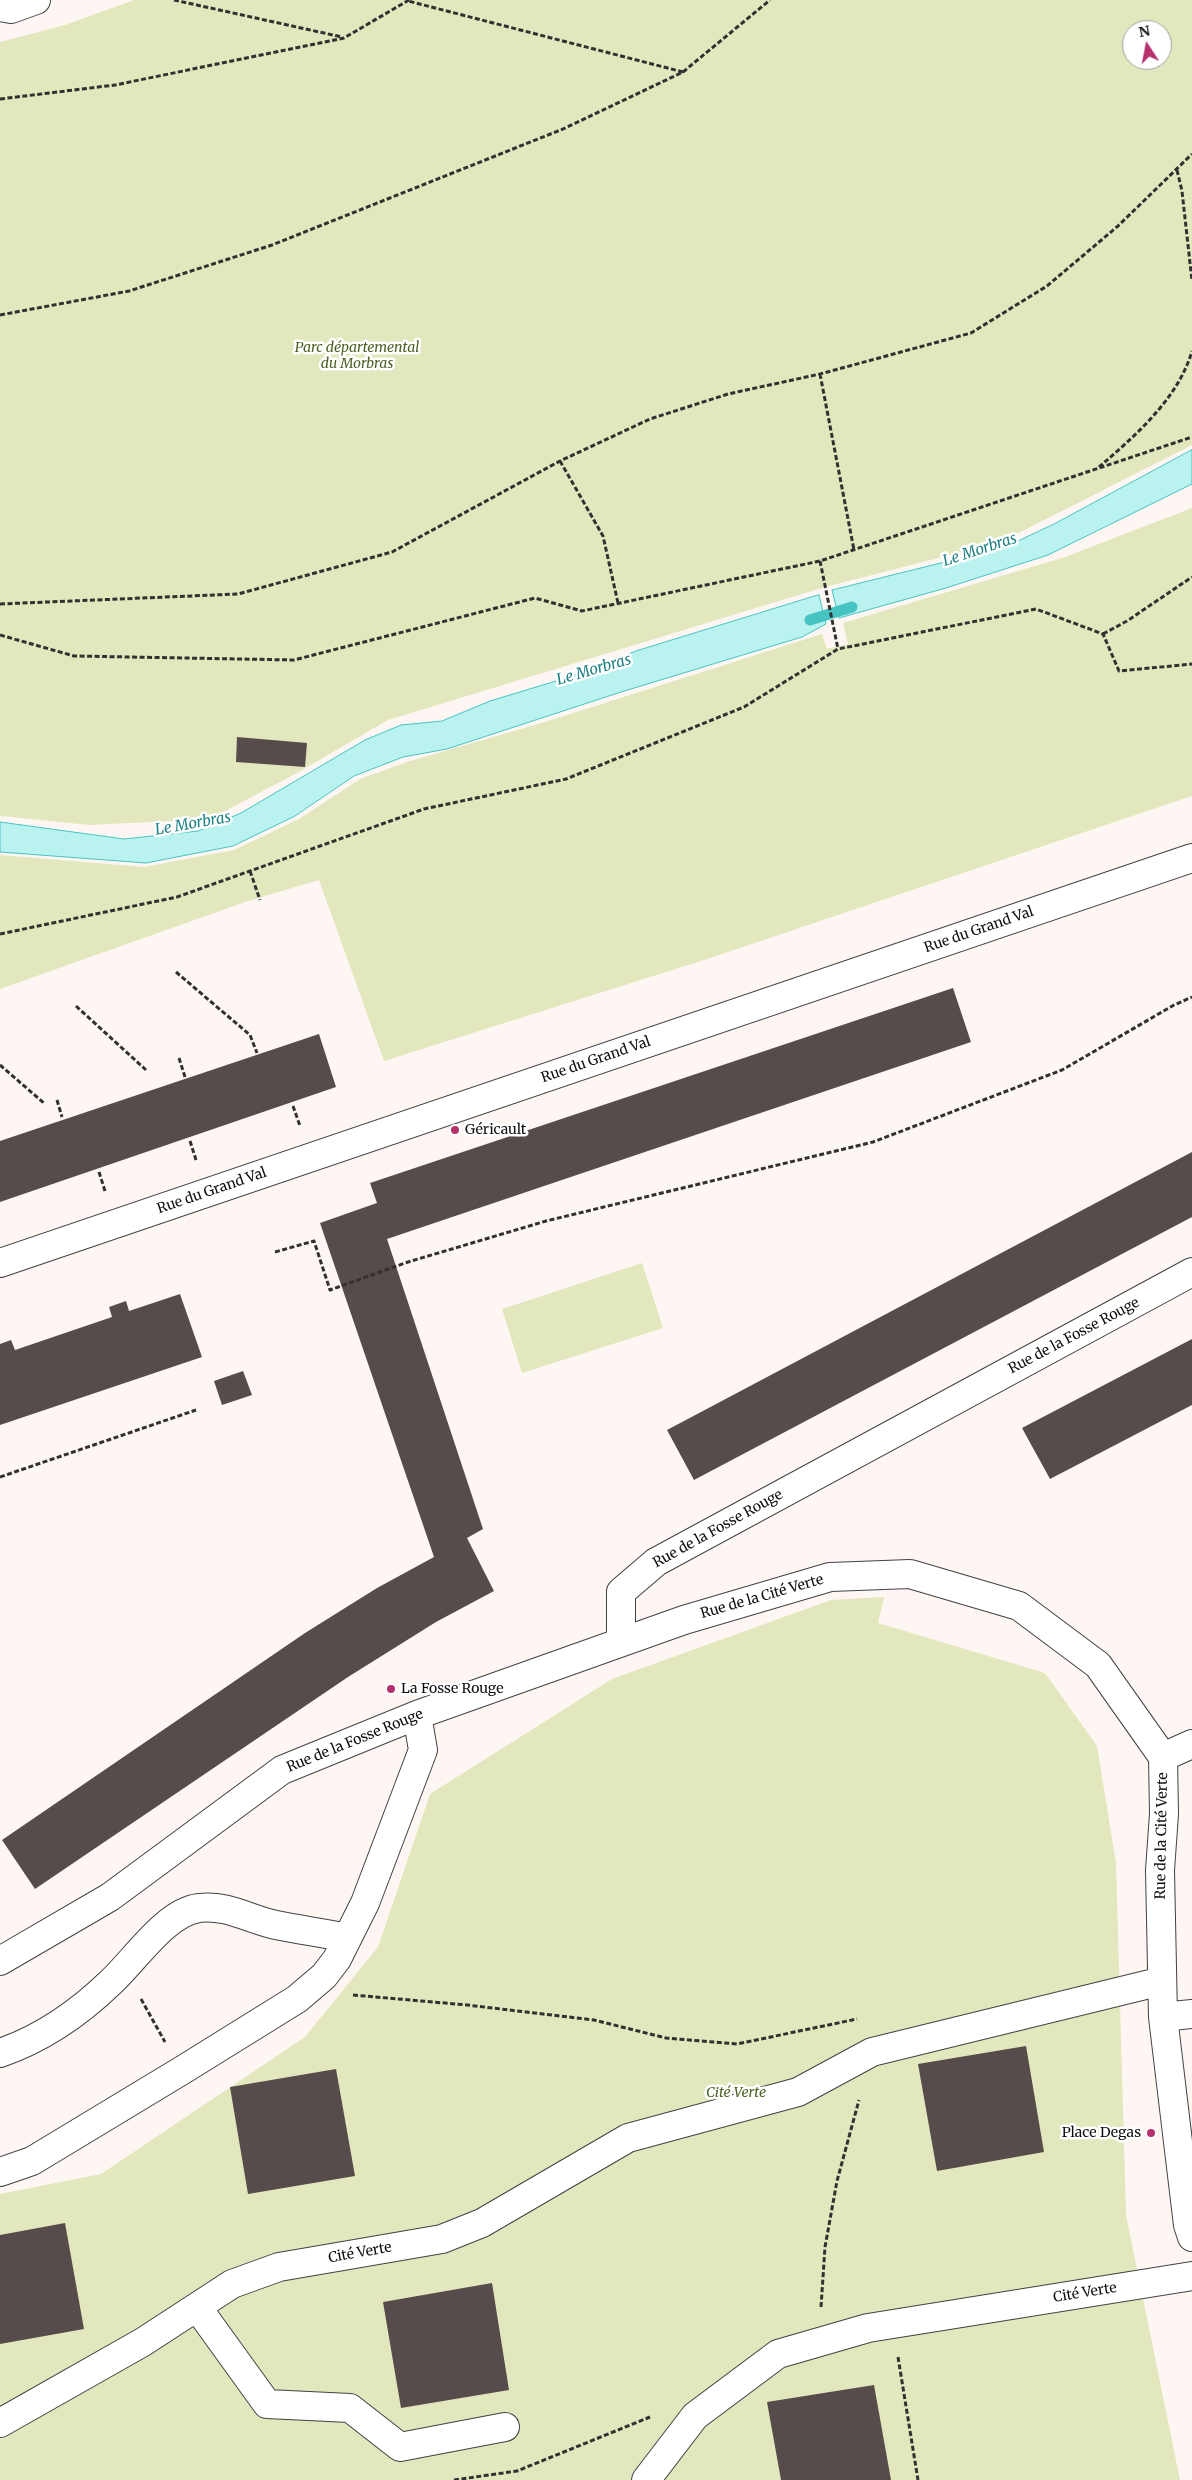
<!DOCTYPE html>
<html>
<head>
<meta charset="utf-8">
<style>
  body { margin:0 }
  #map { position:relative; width:1192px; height:2480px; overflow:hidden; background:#fef6f2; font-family:Merriweather,serif }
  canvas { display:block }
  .north { position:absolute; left:1122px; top:20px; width:50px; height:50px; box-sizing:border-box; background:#fff; border:1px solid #9f9f9f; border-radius:50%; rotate:349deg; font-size:14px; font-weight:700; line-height:20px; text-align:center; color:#0f0f0f }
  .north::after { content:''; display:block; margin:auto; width:18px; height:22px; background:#b5306d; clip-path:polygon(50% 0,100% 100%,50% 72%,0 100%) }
</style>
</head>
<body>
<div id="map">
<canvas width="1192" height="2480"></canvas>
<div class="north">N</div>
</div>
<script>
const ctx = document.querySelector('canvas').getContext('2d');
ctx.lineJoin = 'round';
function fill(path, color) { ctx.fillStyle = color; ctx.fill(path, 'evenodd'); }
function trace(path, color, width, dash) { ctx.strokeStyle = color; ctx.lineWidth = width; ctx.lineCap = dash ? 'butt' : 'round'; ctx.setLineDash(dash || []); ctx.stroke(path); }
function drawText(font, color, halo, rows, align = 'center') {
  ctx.font = font + ' Merriweather,serif'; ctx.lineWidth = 5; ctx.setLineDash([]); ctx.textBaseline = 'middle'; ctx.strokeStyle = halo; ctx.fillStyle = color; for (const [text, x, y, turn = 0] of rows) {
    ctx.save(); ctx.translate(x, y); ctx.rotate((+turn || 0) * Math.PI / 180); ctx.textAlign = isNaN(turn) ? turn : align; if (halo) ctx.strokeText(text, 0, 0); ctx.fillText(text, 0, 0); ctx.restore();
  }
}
const green = new Path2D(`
  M134,0H1192V445L1001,542L825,587L388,720L297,773L210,819L90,825L0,816V42L65,25ZM1132,30H1162V60H1132Z
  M1192,508V796L704,960L384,1061L319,880L248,901L0,989V855L144,867L234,850L299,819L360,779L407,762L545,722L822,634L827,649L848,644L843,623L1065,557Z
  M642,1263L663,1328L522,1373L502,1309Z
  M884,1597L878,1623L1045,1673L1097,1746L1116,1863L1126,2215L1180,2480H0V2194L101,2174L305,2037L378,1947L430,1794L612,1679L831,1600Z`);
const water = new Path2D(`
  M1192,450V484L1048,555L946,588L839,618L832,590L1005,547L1054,524Z
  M819,595L826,624L802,637L621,692L447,749L403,757L354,776L295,816L233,846L146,863L0,852V822L124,839L198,831L241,813L365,740L401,725L442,721L490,701L569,677L636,651Z`);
const stream = new Path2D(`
  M810,620L852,607`);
const building = new Path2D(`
  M237,737L307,743L305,767L236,762Z
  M953,988L971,1042L387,1239L483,1529L467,1538L494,1591L436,1622L348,1677L35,1889L2,1840L305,1633L377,1588L434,1557L320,1223L377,1203L370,1183Z
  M319,1034L336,1087L0,1202V1141Z
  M1192,1152V1217L694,1480L667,1430Z
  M180,1294L202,1357L0,1425V1344L11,1340L15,1350L112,1317L109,1307L126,1301L129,1311Z
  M1192,1339V1405L1050,1479L1022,1428Z
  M243,1371L252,1395L222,1405L214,1381Z
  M1026,2046L1044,2152L937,2171L918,2064Z
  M336,2069L355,2176L248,2194L230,2087Z
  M65,2223L84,2329L0,2344V2235Z
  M492,2283L509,2390L401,2408L383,2302Z
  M874,2385L891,2480H781L767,2402Z`);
const path = new Path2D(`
  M174,0L342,37
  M683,72L770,0
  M0,99L115,85L344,38L409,0
  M1177,170L1182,191L1192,281
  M0,315L129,291L272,245L563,129L683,72L408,1
  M820,374L854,550
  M560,461L603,536L618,603
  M1099,467C1135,436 1178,399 1192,351
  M820,561L838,649
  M0,604L238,594L392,552L560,461L650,419L728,394L820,374L971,333L1047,286L1118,226L1192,154
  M1103,634L1127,621L1192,577
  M0,635L74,656L294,660L535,598L582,611L820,561L1192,437
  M250,871L260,900
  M0,934L177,897L424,809L566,779L744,707L838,649L1036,609L1103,634L1119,671L1192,664
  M176,972L250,1035L257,1053
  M76,1006L146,1070
  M179,1058L185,1077
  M0,1065L45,1104
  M57,1100L62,1117
  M293,1106L300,1126
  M190,1141L196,1160
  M99,1172L105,1191
  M275,1252L314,1241L330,1290L408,1262L546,1221L873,1142L1062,1070L1174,1005L1192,997
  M0,1477L196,1410
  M353,1995L467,2005L594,2020L666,2038L737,2044L857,2019
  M141,1999L165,2042
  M821,2307L825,2247L837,2181L859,2100
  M898,2357L918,2480
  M454,2480L517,2471L650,2417`);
const minor = new Path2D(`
  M0,7L11,9L36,0
  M0,1263L1192,858
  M621,1641V1592L656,1562L1192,1272
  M1163,1757L1192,1744
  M0,1961L110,1897L282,1770L417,1715L684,1620L830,1577L910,1574L1019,1606L1098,1665L1163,1757L1164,1814L1160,1870L1163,2017L1188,2225L1192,2237
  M1163,2017L1192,2014
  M0,2053C41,2039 80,2012 111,1982C135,1960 166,1912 199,1908C226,1904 251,1920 276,1925C300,1930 324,1933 347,1938
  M0,2172L32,2161L181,2071L297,1999L324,1976L337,1959L365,1903L423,1750L417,1715
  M197,2307L267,2404L350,2408L400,2447L505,2427
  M0,2423L143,2342L232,2284L279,2267L442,2239L482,2223L628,2138L798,2092L872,2052L1162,1981
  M646,2480L695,2416L778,2354L868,2328L1192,2276`);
const markers = [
  [455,1130,5,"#b5306d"],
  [391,1689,5,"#b5306d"],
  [1151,2133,5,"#b5306d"]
];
const parkNames = [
  ["Parc départemental",357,348],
  ["du Morbras",357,364],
  ["Cité Verte",736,2093]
];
const streetNames = [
  ["Rue du Grand Val",979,930,-19],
  ["Rue du Grand Val",596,1060,-19],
  ["Rue du Grand Val",212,1191,-19],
  ["Rue de la Fosse Rouge",1074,1336,-28],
  ["Rue de la Fosse Rouge",718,1529,-29],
  ["Rue de la Cité Verte",762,1597,-16],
  ["Rue de la Fosse Rouge",355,1741,-22],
  ["Rue de la Cité Verte",1162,1836,-89],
  ["Cité Verte",360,2253,-10],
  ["Cité Verte",1085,2293,-9]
];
const poiNames = [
  ["Géricault",465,1130],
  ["La Fosse Rouge",401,1689],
  ["Place Degas",1141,2133,"right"]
];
const waterNames = [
  ["Le Morbras",980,550,-18],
  ["Le Morbras",594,670,-16],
  ["Le Morbras",193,824,-10]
];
fill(green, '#e3e7bd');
fill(water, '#baf2f0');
trace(water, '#46c4c3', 1);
trace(stream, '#46c4c3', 11);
fill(building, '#574c4c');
trace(minor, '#424242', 30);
trace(path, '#313131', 3, [5, 2.5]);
trace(minor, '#fff', 28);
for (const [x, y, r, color] of markers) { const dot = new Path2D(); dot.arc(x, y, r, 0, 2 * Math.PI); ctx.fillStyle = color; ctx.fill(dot); trace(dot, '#fff', 2); }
drawText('italic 14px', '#4a6223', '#fff', parkNames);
drawText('14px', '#0f0f0f', '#fff', streetNames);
drawText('14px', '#0f0f0f', '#fff', poiNames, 'left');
drawText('italic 15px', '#1e8184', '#fff', waterNames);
</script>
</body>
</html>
